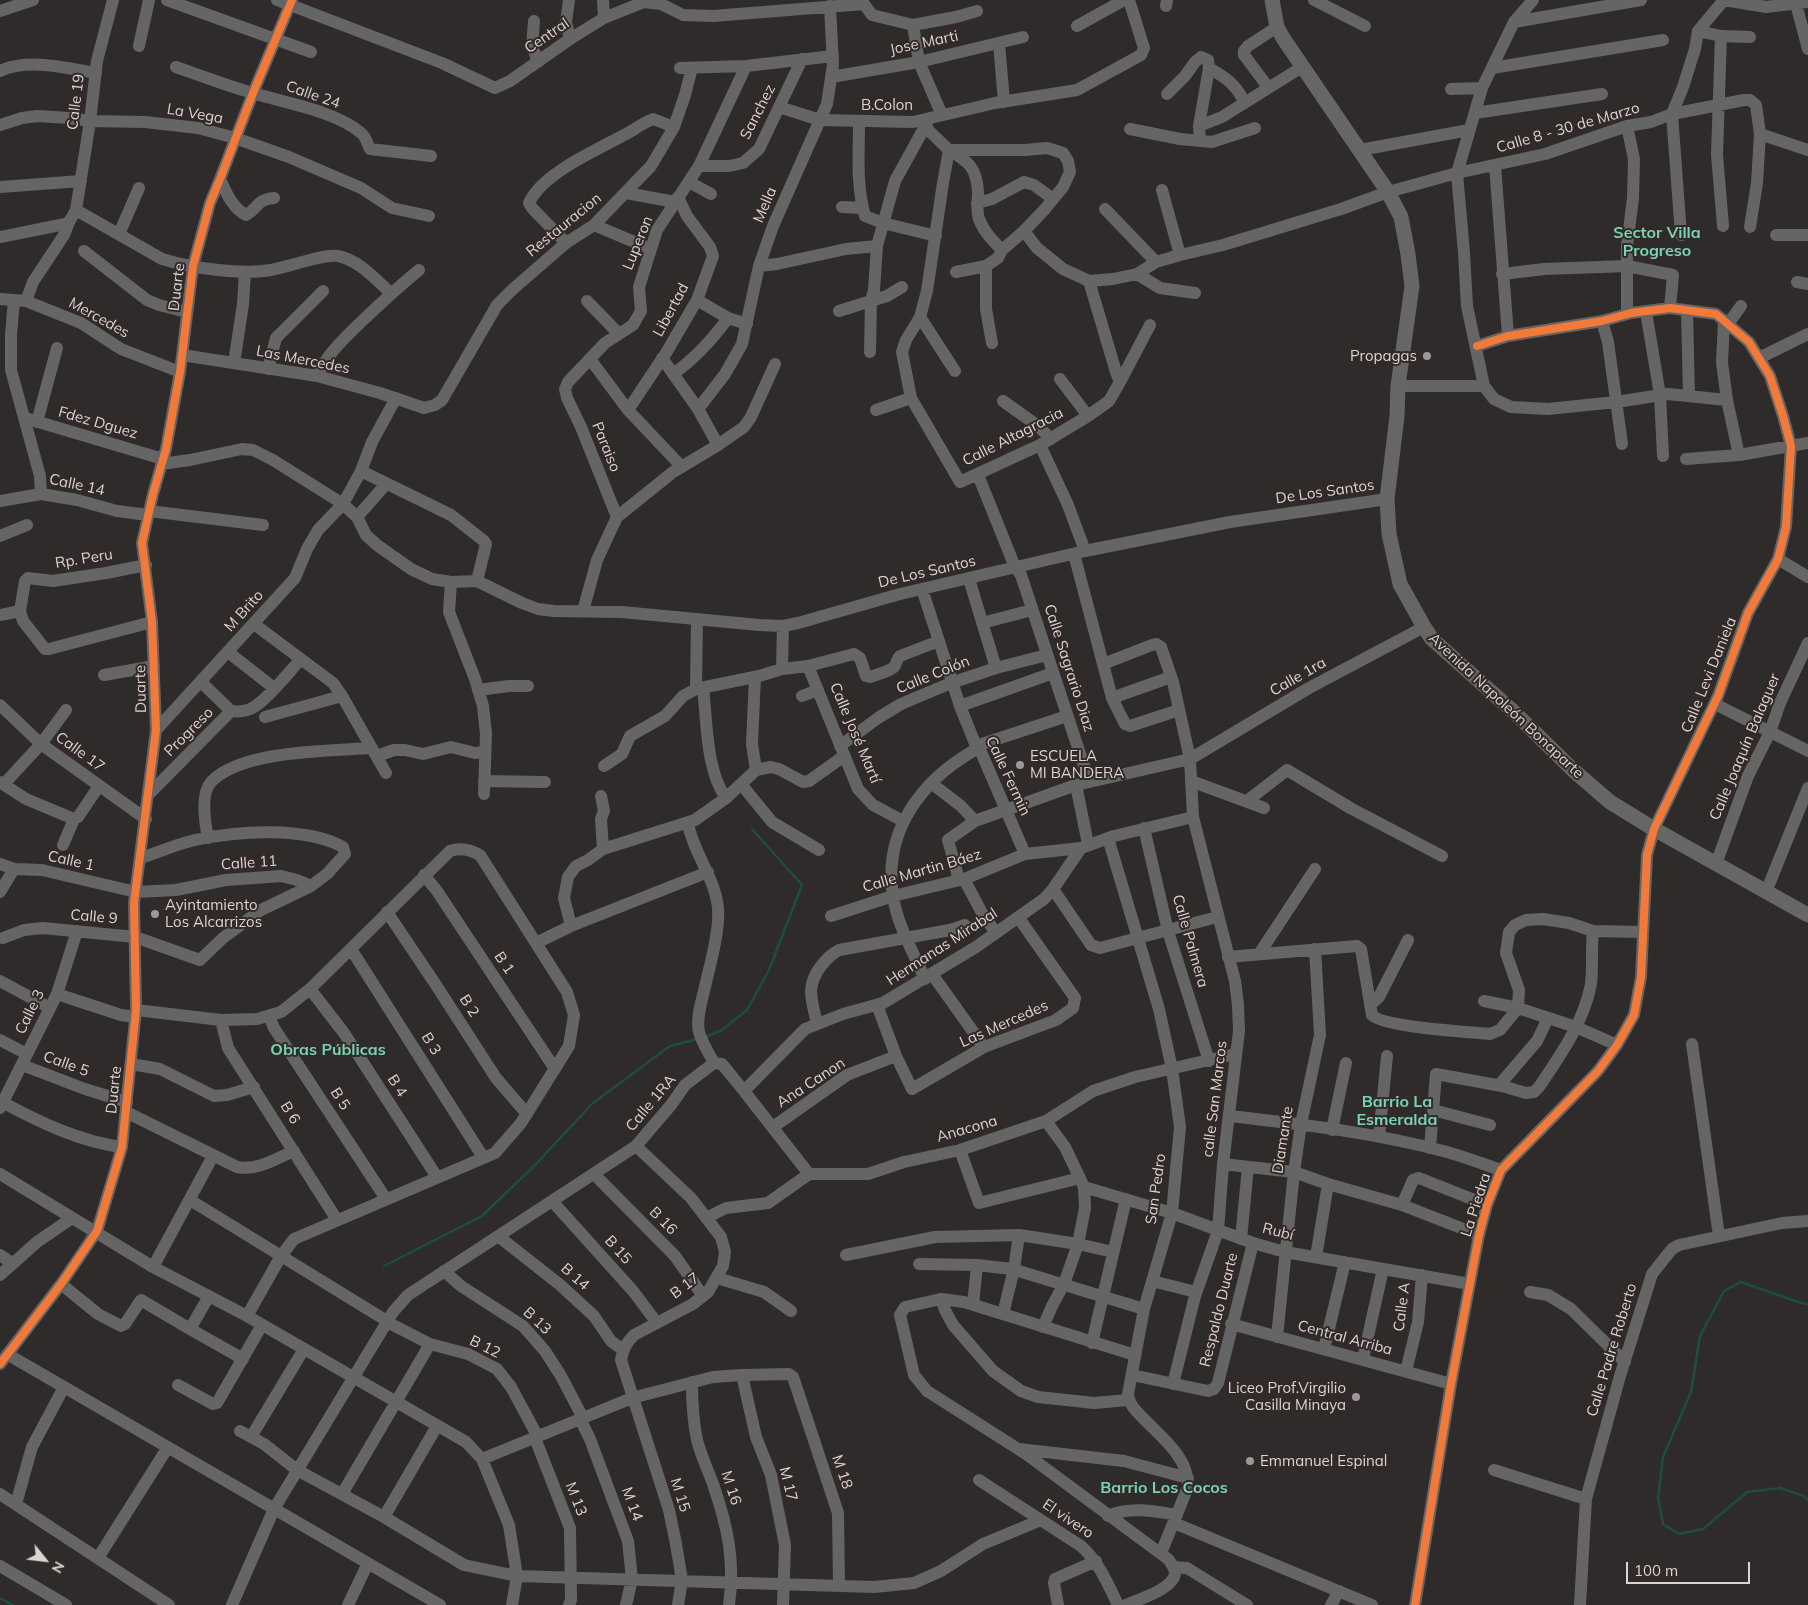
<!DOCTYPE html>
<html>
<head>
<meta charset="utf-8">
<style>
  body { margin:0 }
  #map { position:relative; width:1808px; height:1605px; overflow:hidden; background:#302b2b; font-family:Mulish,sans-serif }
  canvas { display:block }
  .north { position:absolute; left:20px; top:1535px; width:50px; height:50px; -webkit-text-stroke:4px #332a28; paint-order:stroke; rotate:119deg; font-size:14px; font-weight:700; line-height:20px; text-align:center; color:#dad4d2 }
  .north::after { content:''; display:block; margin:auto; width:18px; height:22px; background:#dad4d2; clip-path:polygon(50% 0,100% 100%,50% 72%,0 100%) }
  .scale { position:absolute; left:1626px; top:1562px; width:124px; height:22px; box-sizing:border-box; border:2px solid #dad4d2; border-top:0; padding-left:6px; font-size:15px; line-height:18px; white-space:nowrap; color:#dad4d2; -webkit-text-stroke:4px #332a28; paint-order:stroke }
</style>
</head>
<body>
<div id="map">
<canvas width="1808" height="1605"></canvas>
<div class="north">N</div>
<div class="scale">100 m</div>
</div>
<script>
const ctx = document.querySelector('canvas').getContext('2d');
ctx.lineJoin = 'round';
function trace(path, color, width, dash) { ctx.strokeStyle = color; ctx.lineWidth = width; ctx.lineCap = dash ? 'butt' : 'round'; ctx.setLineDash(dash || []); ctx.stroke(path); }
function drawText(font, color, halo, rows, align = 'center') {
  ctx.font = font + ' Mulish,sans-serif'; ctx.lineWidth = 4; ctx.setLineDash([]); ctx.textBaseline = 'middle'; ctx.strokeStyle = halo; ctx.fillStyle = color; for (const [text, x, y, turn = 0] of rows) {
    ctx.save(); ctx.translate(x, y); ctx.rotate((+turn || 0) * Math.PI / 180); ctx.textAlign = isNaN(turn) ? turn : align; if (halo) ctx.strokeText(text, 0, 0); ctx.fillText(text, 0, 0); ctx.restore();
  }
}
const stream = new Path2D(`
  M706,1037L722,1030L747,1010L769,970L802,885L752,829
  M384,1266L482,1216L535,1165L593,1103L670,1046L698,1039
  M1808,1304L1801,1303L1741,1282L1724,1291L1700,1336L1691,1392L1663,1457L1658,1498L1663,1524L1679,1534L1703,1529L1747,1492L1780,1488L1804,1496L1808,1500
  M0,1598L13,1605`);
const minor = new Path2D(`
  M167,0L311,52
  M277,0L442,63L495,88L510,81L570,39L604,18L644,2L661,4L683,15L713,16L864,4
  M569,0L566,22L570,39
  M603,0L604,18
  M1314,0L1365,26
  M1533,0L1514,22L1482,88L1457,173L1464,253L1467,306L1484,386L1494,399L1511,407L1548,409L1616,402L1668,394L1727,400
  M1724,0L1766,7L1808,2
  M864,4L872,15L913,25L956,17L977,11
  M1796,4L1808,49
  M1166,6L1167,0
  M0,11L33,0
  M534,21L532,46L538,62
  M1514,22L1641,0
  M913,25L919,62L942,115
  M1077,26L1124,0
  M1698,31L1721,36L1750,37
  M1721,36L1717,155L1723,226
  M999,43L1004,102
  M139,46L149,0
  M176,67C202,76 227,86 253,93C285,103 336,111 361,133C367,138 367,144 370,149L431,156
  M680,68L746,66L833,56
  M1209,68C1225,77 1237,85 1244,102
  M1492,68L1663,40
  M0,71C28,58 66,68 96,73
  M831,77L919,62L1023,37
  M1268,87L1244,55V51L1248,46L1277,27
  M1451,89L1482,88
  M1167,94L1185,76L1195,62L1201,57L1208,60L1209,68L1199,126
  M779,107L820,120L913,122L995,103L1077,90L1141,55L1144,48L1129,0
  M1475,113L1602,94
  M859,121C859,152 856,186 865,216L883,223L936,236
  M0,125L22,118L37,116L69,118L90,121L145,122L198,128L235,138L289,157L361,188L392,208L429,216
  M925,127L949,150H1025L1047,148L1063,153L1068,161L1070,172L1063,187L1045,209L1024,231L1002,250L998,258L986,266L956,272
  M1130,129L1180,139L1212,142L1255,128
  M1760,134L1808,150
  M1200,141L1199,126L1222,117L1302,67
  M1360,150L1469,130
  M1495,165L1508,336
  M699,166H729L743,163L759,149L802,59
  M220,179C226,192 232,208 246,215C259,208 255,200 274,198
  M689,182L711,194
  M0,187L81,181
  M1162,190L1180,255
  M626,193L675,202
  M977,203L992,199L1024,182L1034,185L1053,199
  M842,207L863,208
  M1105,209L1156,262
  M76,210L162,259C191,268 241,275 271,270C289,267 322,254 338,256C359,260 376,280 391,293
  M594,225L651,249
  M1024,231L1037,248L1063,269L1089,281L1113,279L1137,274L1156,262L1180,255L1223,245L1341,209L1388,192L1457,173L1545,154L1627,126L1651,122L1672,114L1744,100H1750L1756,105L1760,134L1757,183L1750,227
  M119,234L139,188
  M1681,235L1672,114L1683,87L1695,49L1698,31L1724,0
  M1776,235H1808
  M0,237L65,224L69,222L76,210L90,121L97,61L113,0
  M566,243L532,208L529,203C542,173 599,149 626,134C635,129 643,123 653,119L674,127
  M1002,250C993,241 984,232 979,219C976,210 978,201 978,192C977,168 968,161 949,150L943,183L927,291L920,317L906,340L902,352L911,398L960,482L1040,445L1088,416L1109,401L1120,382L1150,325
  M84,251L147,300L159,305L187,312
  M759,266L777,264L846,249L877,246
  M986,266V309L992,343
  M1137,274L1160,288L1195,293
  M1502,274L1544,269L1627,266L1673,275L1670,308
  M1089,281L1116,372L1120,382
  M1797,282L1808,284
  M0,299L26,301L81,323L121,349L180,372
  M14,300L11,335V370L40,476L41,494
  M697,300L728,318L747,324
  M26,301L33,282L64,235L69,222
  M587,301L619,334
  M839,311L887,296L902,287
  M1687,311L1689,396
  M1646,312L1660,395L1663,456
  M1627,314V246L1633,198L1634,159L1627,126
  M920,317L955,371
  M1724,320L1722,363L1727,400L1739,455
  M1602,321L1608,342L1622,444
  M1728,324L1741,306
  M870,352L871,301L874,290L877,246L895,181L928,121
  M182,355L317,376L380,393L424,408L435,405L442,400L497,305L513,289L566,243L594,225L651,166L674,127L685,95L692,68
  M662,358L698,409L718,445
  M1759,358L1808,334
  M590,359L628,410L681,466
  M234,363L243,304L245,272
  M268,369L276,338L323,291
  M673,374C696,358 712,340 728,318
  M317,376C327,354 344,339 361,322C380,304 398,287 419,270
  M1060,379L1088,416
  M1398,386H1484
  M1003,401L1038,426L1051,439
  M698,409L725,374L742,344L759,266L773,226L827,104L833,65L830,6
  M628,410L666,353L697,300L713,256L710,247L687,216L678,197
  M876,410L911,398
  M25,418L163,459
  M37,422L57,348
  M1040,445L1068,505L1085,551
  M1686,459L1739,455L1808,443
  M161,464L190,460L242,449L253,450L273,460L343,504L357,517L366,535L377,545L411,569L432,579L451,582L477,581L522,603L538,609L554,611L622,612L759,625L783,626L798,623L900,594L1085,551L1230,522L1387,499
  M361,471L451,515L484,541L486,544L477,581
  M978,475L1015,567L1021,575L1089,781
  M0,501L41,494L77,500L117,511L148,515
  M149,511L263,525
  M357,517L386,484
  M617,517L581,427L567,398L565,389L568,382L605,343L633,325L641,311L639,287L657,230L699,166L746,66
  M0,536L27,525
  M1074,554L1112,698L1125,724L1130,726L1179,710
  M1778,559L1808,577
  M146,565L106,573L53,581L28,578L25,581L20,611L23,621L45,649H49L152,622
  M969,579L996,668
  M451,582L449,612L475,679L483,706L486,734L484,794
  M922,589L960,706L976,746L981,752L1025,854
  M583,611L597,560L617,517L673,472L718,445L744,427L751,417L775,364
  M0,615L20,611
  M982,623L1032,610
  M254,624L333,683L342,696L386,773
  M228,652L274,688
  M1103,664L1152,645L1156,644L1161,647L1173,682L1190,759L1193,817L1235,981L1238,1005L1239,1031L1223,1164L1218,1231L1195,1296L1173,1384
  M808,666L854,654L860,658L866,676L870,677C877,674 889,672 894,667C897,663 896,660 900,656L939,641
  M782,669L783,626
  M104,675L154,666
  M755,677L752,744L756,770
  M201,682L231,711C239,712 248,711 254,707C270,697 288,673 301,659
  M703,688C707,721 706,771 726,798
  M696,689L697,620
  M478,690L509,686H528
  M802,696L818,690
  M1112,698L1171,677
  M1715,704L1808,751
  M0,705L41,744L146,819
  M960,706L1053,673
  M265,717L342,696
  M156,730L295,578L307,549L318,530L343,504L361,471L372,442L396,398
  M840,746L878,718L901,704L951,683L996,668L1047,655
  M377,756L394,750H405L423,754L451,747L475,753L485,752
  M604,766L622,754L630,736L665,716L683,696L696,689L759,676L782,669L808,666L858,789L873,805L903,821
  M484,781L545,782
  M1191,781L1264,808
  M0,782L26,799L74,819
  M931,783L961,806L975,821
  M4,784L41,744L66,710
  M741,784L772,822L819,850
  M1076,785L1088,844
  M148,795L231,711
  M601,796L604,811L601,819L603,849
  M1247,801L1287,770L1352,809L1442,856
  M688,823C693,853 715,877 718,908C720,931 709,969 704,991C701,1003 696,1019 699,1032C702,1043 709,1053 714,1063
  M1144,828L1168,931L1209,1061
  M208,838C205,823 200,794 211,782C241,750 329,751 371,748
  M1108,838L1159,1009L1172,1069L1180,1127L1172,1213L1144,1309L1128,1394C1129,1404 1135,1410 1142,1417C1161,1437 1189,1457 1188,1487L1161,1553
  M63,845L74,819L78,817L99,786
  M0,864L14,869L42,870L136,892L176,890L226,880L281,876L297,880L311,886
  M1716,864L1748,776L1770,732L1780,703L1808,643
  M424,875L437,891L555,1069
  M964,879L982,913L996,933
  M959,880L948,840L975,821L1076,785L1190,759L1309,688L1424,627
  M1053,889L1091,945L1100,948L1217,917
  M0,892L14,869
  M1766,892L1808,788
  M387,912L436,985L496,1078L527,1114
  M831,916L893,896L964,879L1025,854L1081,848
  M571,926L564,898L568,877L576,866L588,860L603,849L695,820L726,798L756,770L771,767L779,769L803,782L809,781L844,756
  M3,938L24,930L43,928L135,937L200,960L223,938L261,910L311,886L327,874L345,854L343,847C305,826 237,831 195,840C177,844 159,852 141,858
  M536,943L571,926L708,872
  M351,949L483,1157
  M1259,954L1315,869
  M1228,957L1357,946L1361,949L1372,1015C1382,1027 1470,1032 1490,1034L1500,1030L1518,1008L1576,1027L1617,1045
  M932,974L984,1047
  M925,979C914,953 897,925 893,896C883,832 920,782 973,751L976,746L1067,716
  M0,981L50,1008
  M310,989L344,1033L437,1177
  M57,994L121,1015L135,1017
  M1484,1001L1518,1008L1519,990L1506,953L1509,932L1515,925L1526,920L1543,919L1569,923L1593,931L1643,932
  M877,1005L896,1056L912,1089L984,1047L1056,1020L1073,1008L1075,998L1018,917
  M1370,1005L1379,997L1408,940
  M136,1010L221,1020L257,1019L281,1012L310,989L450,851C461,847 470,850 480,855L567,992L574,1015L569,1046L521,1123L495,1153L294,1239L281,1256L247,1316
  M269,1016L274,1028L386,1199
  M221,1020L228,1048L337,1220
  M817,1024C812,1000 805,987 821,966C827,959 831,954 839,950L950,930L965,925
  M0,1040L27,1054
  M1692,1044L1719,1236
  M714,1063L722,1064L744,1091L805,1029L843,1014L883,1003L976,947L1044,899L1053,889L1081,848L1114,836L1193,817
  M131,1064L160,1069L214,1096L227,1095L254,1087
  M22,1065L85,1089L127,1102
  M1502,1086L1501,1083L1537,1041L1548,1018
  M744,1091L809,1174
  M0,1101C37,1121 80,1142 122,1147
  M0,1108L57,994L77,931
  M1433,1110L1490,1125
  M126,1112L237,1167C257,1171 275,1159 294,1151
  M1229,1116C1302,1124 1376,1133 1447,1152C1465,1157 1483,1164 1501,1170
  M773,1127L847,1075L896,1056
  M1332,1130L1346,1063
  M1379,1137L1387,1056
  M636,1146L691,1198L721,1237L725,1252L723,1266L708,1292L693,1304L634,1335C626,1343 623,1349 621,1360L669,1510L676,1544L682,1580L678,1605
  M1430,1148L1436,1074L1502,1086L1526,1093L1534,1092L1539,1087C1560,1056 1584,1022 1591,984C1593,967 1591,948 1593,931
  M960,1150L979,1203L1080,1178
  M1223,1164L1294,1172L1328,1184L1402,1205L1479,1235
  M0,1174L153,1267L247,1316L466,1442L482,1459L509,1525L517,1576L512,1605
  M594,1174L675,1256L703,1296
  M1084,1187L1172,1213L1253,1243L1285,1252L1470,1284
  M190,1200L387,1321
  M552,1201L633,1291L657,1323
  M1402,1205L1413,1180L1419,1178L1487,1205
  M706,1218L726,1208L768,1203L809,1174H868L904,1162L960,1150L1046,1121L1093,1091L1135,1077L1235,1054
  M498,1236L559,1284L594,1316L611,1341L623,1350
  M1241,1239L1248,1167
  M0,1255L12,1263
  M846,1255L935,1237L1019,1235L1078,1244L1113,1252
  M1316,1257L1328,1184
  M919,1264L977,1265L1012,1269L1144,1309
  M153,1267L213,1156
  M444,1271L461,1286L523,1326L545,1351L561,1376L583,1418
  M0,1275L37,1242L72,1218
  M717,1278L764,1292L791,1311
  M1152,1281L1196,1292
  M61,1284L98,1314L121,1326L125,1324L141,1300L190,1329
  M1530,1292L1548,1295L1571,1309L1625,1362
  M209,1296L190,1329L243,1359
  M941,1299L945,1310L953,1325L993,1371L1021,1391L1038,1397L1094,1403L1128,1400
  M973,1305L977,1265
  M1003,1314L1014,1269L1019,1235
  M387,1322L430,1344L468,1354L497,1369L511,1387L538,1437
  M1231,1324L1451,1384
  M1043,1327L1052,1306L1064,1284L1078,1244L1085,1208L1084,1187L1065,1147L1046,1121
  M1277,1337L1294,1172L1301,1124L1320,1035L1315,949
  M1092,1343L1126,1199
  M1324,1349L1345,1262
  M7,1354L440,1605
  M1363,1359L1383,1269
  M0,1364L61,1284L97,1231L122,1147L136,1010L134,903L156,730L152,622L142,543L153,494L166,449L180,372L193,266L210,203L220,179L253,93L292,0
  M1406,1371L1418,1322L1422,1275
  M742,1375L756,1437L771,1475L785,1545L783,1605
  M1132,1375L1208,1391L1214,1389L1218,1383L1253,1243
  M692,1382C692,1402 693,1421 697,1440C701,1456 709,1472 714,1487C728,1528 735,1562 729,1605
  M178,1385L213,1404L217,1403L262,1325
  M580,1419L590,1439L628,1541L632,1579L626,1605
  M240,1431L264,1444L297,1470L384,1517L464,1565L517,1576L874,1587L914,1583L941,1571L983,1544L1041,1520
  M251,1437L304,1349
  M535,1438L570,1528L571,1600L569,1605
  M1019,1449L1124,1461L1188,1478
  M482,1459L632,1398L713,1377L742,1375L789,1374L793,1377L838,1513L839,1586
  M1494,1470L1586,1499
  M979,1480L1081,1546C1099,1562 1108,1584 1118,1605
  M0,1494L169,1605
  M342,1494L430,1344
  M16,1504L32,1447L64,1387
  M1108,1516C1130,1506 1155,1511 1177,1515
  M384,1517L437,1426
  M1174,1523L1372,1605
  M98,1558L168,1447
  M0,1566L66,1605
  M1174,1567L1187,1568L1247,1605
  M232,1605L274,1509L393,1312L408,1295L636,1146L671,1105L685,1085L714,1063
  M348,1605L368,1563
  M1058,1605L1054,1583L1055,1579L1096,1561
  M1126,1605C1139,1599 1174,1589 1175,1573C1175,1568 1171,1563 1168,1559L1026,1454L927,1391L914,1375L900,1315L905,1307L941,1299L964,1302L1135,1355
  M1331,1605L1339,1591
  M1415,1605L1451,1384L1479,1235L1487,1205L1501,1170L1598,1071L1617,1045L1634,1015L1641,977L1647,855L1654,829L1718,696L1748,613L1778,559L1786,527L1791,446L1783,416L1770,376L1749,342L1716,314L1670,308L1631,313L1602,321L1508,336L1477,346
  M1580,1605L1586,1499L1620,1376L1652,1274L1672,1249L1679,1245L1782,1223L1808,1221`);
const major = new Path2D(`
  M1272,0L1277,27L1283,38L1388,192L1401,217L1408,254L1412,286L1398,386L1397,416L1387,499L1389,534L1400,584L1424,627L1432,639L1515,713L1573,770L1610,802L1654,829L1808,915`);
const cycleway = new Path2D(`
  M0,1364L61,1284L97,1231L122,1147L136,1010L134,903L156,730L152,622L142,543L153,494L166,449L180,372L193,266L210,203L220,179L253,93L292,0
  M1415,1605L1451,1384L1479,1235L1487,1205L1501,1170L1598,1071L1617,1045L1634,1015L1641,977L1647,855L1654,829L1718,696L1748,613L1778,559L1786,527L1791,446L1783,416L1770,376L1749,342L1716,314L1670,308L1631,313L1602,321L1508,336L1477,346`);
const markers = [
  [1427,356,5,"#9e9998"],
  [1020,765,5,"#9e9998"],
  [155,914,5,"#9e9998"],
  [1356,1397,5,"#9e9998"],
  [1250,1461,5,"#9e9998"]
];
const streetNames = [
  ["Central",547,36,-34],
  ["Jose Marti",924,43,-12],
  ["Calle 24",313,95,19],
  ["Calle 19",76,102,-83],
  ["B.Colon",887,105],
  ["Sanchez",758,112,-63],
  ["La Vega",195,114,10],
  ["Calle 8 - 30 de Marzo",1568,128,-16],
  ["Mella",765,205,-67],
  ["Restauracion",564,225,-39],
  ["Luperon",638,243,-68],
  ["Duarte",177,287,-83],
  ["Libertad",671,310,-62],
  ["Mercedes",99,318,29],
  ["Las Mercedes",303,360,11],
  ["Fdez Dguez",98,423,16],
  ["Calle Altagracia",1013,437,-27],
  ["Paraiso",606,447,68],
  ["Calle 14",77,485,12],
  ["De Los Santos",1325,492,-8],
  ["Rp. Peru",84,559,-9],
  ["De Los Santos",927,572,-13],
  ["M Brito",244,611,-48],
  ["Calle Sagrario Diaz",1069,668,72],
  ["Calle Colón",933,675,-22],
  ["Calle Levi Daniela",1709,675,-68],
  ["Calle 1ra",1298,677,-30],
  ["Duarte",141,689,-91],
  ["Avenida Napoleón Bonaparte",1506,706,43],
  ["Progreso",189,732,-45],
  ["Calle José Martí",855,733,67],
  ["Calle Joaquín Balaguer",1745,747,-67],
  ["Calle 17",80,752,36],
  ["Calle Fermin",1008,776,65],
  ["Calle 1",71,861,12],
  ["Calle 11",249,863,-4],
  ["Calle Martin Báez",922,871,-16],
  ["Calle 9",94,917,5],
  ["Calle Palmera",1190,941,74],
  ["Hermanas Mirabal",942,947,-33],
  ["B 1",504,963,56],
  ["B 2",469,1006,57],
  ["Calle 3",30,1012,-64],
  ["Las Mercedes",1004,1024,-24],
  ["B 3",431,1044,58],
  ["Calle 5",66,1064,20],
  ["Ana Canon",811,1083,-33],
  ["B 4",397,1086,57],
  ["Duarte",114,1090,-84],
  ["B 5",340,1099,57],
  ["calle San Marcos",1215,1099,-83],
  ["Calle 1RA",651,1103,-50],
  ["B 6",290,1113,58],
  ["Anacona",967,1129,-16],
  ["Diamante",1283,1140,-81],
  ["San Pedro",1156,1189,-82],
  ["La Piedra",1476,1205,-72],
  ["B 16",663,1221,45],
  ["Rubí",1278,1232,14],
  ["B 15",618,1250,48],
  ["B 14",575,1277,41],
  ["B 17",685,1286,-37],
  ["Calle A",1402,1307,-83],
  ["Respaldo Duarte",1219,1310,-76],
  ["B 13",537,1321,43],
  ["Central Arriba",1345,1338,15],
  ["B 12",485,1347,26],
  ["Calle Padre Roberto",1612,1350,-73],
  ["M 18",842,1472,71],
  ["M 17",788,1484,76],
  ["M 16",731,1488,72],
  ["M 15",680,1495,73],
  ["M 13",576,1499,69],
  ["M 14",632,1504,70],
  ["El vivero",1068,1519,34]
];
const poiNames = [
  ["Propagas",1417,356,"right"],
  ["ESCUELA",1030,756],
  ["MI BANDERA",1030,773],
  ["Ayintamiento",165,905],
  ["Los Alcarrizos",165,922],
  ["Liceo Prof.Virgilio",1346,1388,"right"],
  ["Casilla Minaya",1346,1405,"right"],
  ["Emmanuel Espinal",1260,1461]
];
const neighbourhoodNames = [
  ["Sector Villa",1657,233],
  ["Progreso",1657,251],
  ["Obras Públicas",328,1050],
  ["Barrio La",1397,1102],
  ["Esmeralda",1397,1120],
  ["Barrio Los Cocos",1164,1488]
];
trace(stream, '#1d4d3e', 2.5);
trace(minor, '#666565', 12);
trace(major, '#666665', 15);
trace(cycleway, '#f17a3a', 8);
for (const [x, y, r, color] of markers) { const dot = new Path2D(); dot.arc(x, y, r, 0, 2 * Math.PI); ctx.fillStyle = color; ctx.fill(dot); trace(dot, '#332a28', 2); }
drawText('15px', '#dad4d2', '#332a28', streetNames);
drawText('15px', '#dad4d2', '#332a28', poiNames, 'left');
drawText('bold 16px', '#76d3b5', '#332a28', neighbourhoodNames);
</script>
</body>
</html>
